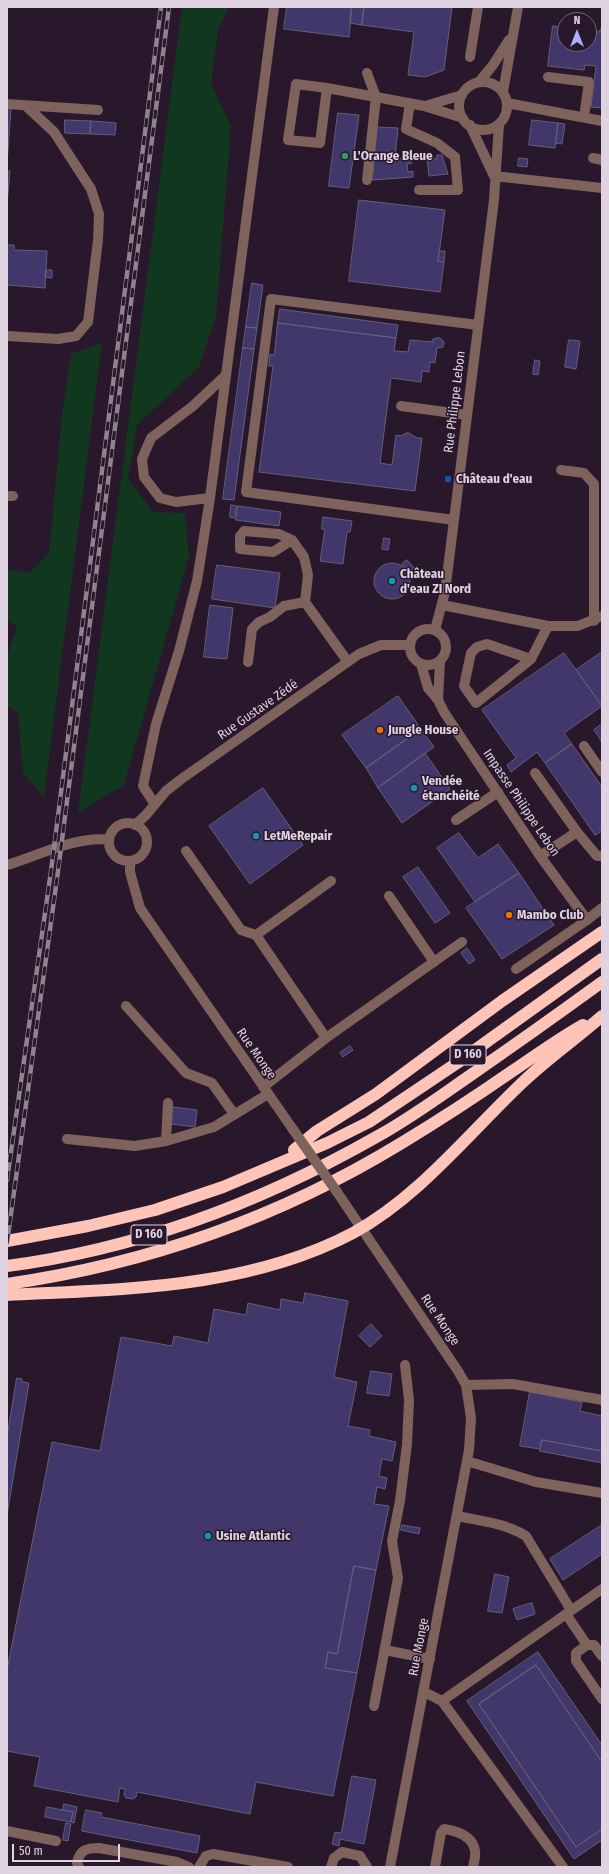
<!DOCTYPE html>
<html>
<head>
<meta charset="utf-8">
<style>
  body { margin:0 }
  #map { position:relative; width:609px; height:1874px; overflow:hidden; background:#29182b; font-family:"Fira Sans Condensed",sans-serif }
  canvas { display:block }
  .frame { position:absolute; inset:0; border:8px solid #dfd3e1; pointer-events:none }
  .north { position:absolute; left:557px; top:12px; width:40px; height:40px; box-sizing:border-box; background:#29182b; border:1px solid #726374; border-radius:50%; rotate:0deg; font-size:11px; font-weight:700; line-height:16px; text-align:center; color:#dfd3e1 }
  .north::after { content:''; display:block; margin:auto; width:14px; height:18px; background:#acaffb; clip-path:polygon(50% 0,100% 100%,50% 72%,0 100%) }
  .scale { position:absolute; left:12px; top:1844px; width:108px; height:18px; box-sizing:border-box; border:2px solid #dfd3e1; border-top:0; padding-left:5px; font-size:12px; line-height:14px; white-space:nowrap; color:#dfd3e1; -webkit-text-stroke:3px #29182b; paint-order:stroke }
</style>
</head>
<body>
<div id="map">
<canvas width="609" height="1874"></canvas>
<div class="frame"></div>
<div class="north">N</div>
<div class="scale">50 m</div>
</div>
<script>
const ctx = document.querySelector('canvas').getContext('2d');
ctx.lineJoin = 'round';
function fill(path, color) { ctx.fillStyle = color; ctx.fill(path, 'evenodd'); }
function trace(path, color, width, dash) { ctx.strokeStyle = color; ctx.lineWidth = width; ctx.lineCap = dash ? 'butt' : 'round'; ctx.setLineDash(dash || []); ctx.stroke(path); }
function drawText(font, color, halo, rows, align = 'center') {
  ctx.font = font + ' "Fira Sans Condensed",sans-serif'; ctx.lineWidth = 3; ctx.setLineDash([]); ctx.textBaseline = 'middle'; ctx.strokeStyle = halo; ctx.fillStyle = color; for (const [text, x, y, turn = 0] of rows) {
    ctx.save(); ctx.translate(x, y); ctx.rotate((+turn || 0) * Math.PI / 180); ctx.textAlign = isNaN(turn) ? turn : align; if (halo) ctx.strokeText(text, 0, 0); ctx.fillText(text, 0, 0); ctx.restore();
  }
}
const green = new Path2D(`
  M182,7H229L218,30L211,83L231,126L216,316L199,367L137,425L128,479L153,512L185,513L189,557L124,785L78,813Z
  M102,343L44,797L23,773L18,713L7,706V656L17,627L7,619V569L29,573L49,552L62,415L71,354Z`);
const building = new Path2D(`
  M287,7H352L349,37L284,29Z
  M352,7H364L362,25L350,23Z
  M364,7H452L444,70L425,77L408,75L414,32L362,25Z
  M553,26L565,28V44H589V31L600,32V29L602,30V108L591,107L596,66L585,65L584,70L548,66Z
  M7,107L11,108L7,164Z
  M338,113L359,115L349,188L329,186Z
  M65,120L91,121L90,134L65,133Z
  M532,120L558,123L555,148L529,145Z
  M91,121L116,123L115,135L90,134Z
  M558,123L565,124L562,144L556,143Z
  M377,127L398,128L395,158H411L412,163L407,164L408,172L413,171V177L373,180Z
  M437,155H442L448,174L429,176L427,158L437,159Z
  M519,158L528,159L527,167L518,166Z
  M7,171H10L7,205Z
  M359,200L445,210L438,261L444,262L440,292L349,281Z
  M7,241V245H14V250L47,251L45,288L7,285Z
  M440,251H445L444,262L438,261Z
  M46,270H52V278L45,277Z
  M252,283L263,285L257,328L246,327Z
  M280,309L398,325L396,338L278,323Z
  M278,323L396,338L394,351L408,352L410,340L433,342L432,340L436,338H440L444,342L443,347L437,348L435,363L430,362L429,372L422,371L421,382L391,378L380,463L392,465L396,435L401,436L406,433H409L417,438H422L415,491L259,472L273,366H269L270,354L274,355Z
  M246,327L257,328L254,349L243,348Z
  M569,340L580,341L576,369L565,367Z
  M243,348L254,349L234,500L223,499Z
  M535,360L540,361L538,375L533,374Z
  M231,505L237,506L235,518L230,517Z
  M238,506L281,512L279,526L236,520Z
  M323,517L352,521L350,532H347L343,564L320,561L325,529H322Z
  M384,538L390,539L388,550L382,549Z
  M407,560L414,568L409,572L402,564Z
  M374 581a18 18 0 1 1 36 0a18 18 0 1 1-36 0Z
  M217,565L280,573L275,608L212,599Z
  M210,605L233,608L227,659L204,657Z
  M602,652V706L576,670Z
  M564,653L602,706L564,733L572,744L545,763L537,752L511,772L507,765L516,758L482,710Z
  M398,696L421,729L366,768L342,735Z
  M602,724V742L594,730Z
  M421,729L434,747L378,788L366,768Z
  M572,744L602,787V831L595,835L545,763Z
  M425,753L450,789L402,823L378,788Z
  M263,788L303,845L250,884L209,826Z
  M459,833L478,858L498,844L519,873L475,902L437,848Z
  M418,867L450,913L435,923L403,877Z
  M519,873L554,925L502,959L466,908Z
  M467,948L475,960L469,964L461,953Z
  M350,1046L353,1050L343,1057L340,1053Z
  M173,1107L197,1110L195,1127L171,1124Z
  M305,1293L348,1301L334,1377L357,1382L348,1426L370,1430L369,1436L396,1442L392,1461L382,1459L379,1476L387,1478L385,1489L377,1487L374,1504L389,1506L376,1570L354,1566L337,1654L328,1652L325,1668L357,1673L333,1796L256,1782L250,1814L137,1792L136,1797L133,1799L126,1798L124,1795L125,1789L120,1788L118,1802L34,1786L40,1757L7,1751V1670L52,1442L100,1451L121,1337L172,1346L174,1336L208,1343L214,1309L246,1315L248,1303L280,1310L281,1299L303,1303Z
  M371,1324L382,1336L370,1347L359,1336Z
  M371,1371L392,1374L389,1396L367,1393Z
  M17,1378L22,1379V1382L29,1383L7,1515V1437Z
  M530,1392L582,1402L580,1411L602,1416V1451L542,1440L540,1449L520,1446Z
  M542,1440L602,1451V1463L540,1451Z
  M402,1525L420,1528L419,1534L401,1530Z
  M602,1525V1554L563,1580L550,1559Z
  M354,1566L376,1570L357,1673L325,1668L328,1652L337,1654Z
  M495,1574L509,1577L502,1613L488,1611Z
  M532,1603L535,1614L517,1620L513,1609Z
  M538,1652L602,1745V1762L536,1665L479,1704L576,1847L602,1829V1840L574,1859L467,1701Z
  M536,1665L602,1762V1829L576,1847L479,1704Z
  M352,1776L376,1780L364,1844L340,1839L339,1846L332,1844L335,1832L341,1833Z
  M64,1804L77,1807L74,1823L71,1822L73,1812L63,1810Z
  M47,1807L73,1812L71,1822L45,1817Z
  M86,1810L102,1813L101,1817L200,1836L197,1853L82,1831Z
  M66,1823L71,1824L68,1841L63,1840Z`);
const minor = new Path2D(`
  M470,57L478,7
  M367,73L376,97L424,106L463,118
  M548,77L589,82L584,117
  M479,82L493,65L509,40
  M459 106a24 24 0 1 1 48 0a24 24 0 1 1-48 0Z
  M327,88L320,143L288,140L296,84L327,88L376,97L367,180
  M503,92L518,7
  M410,103L406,129L437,143L455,157L458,190H419
  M507,103L602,121
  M7,104L98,110
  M425,106L462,95
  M470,125L494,176
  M593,158L602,160
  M494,176L602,188
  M7,336L58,339L76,336L88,322L98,240L99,214L91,189L54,132L26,106
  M401,406L467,415
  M561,470L584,473L594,484V621
  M7,496H13
  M210,498L176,502L160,498L144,477L142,459L151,438L193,406L225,376
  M454,520L246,492L271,299L478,325
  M292,540L273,552L240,549V536L244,531L279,534L292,540L304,557L308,575L305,602L348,662
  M442,605L548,626H578L602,616
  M410 647a18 18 0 1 1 36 0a18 18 0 1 1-36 0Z
  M435,630L445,592L494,200L499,124
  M531,659L487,644L477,647L471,653L464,686L476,703L531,659L548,626
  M248,662L252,629L259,622L270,617L284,606L305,602
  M421,664L428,688L438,700L444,712L540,856L587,920L516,969
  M438,700L440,661
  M584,746L602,772
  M535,773L577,832L597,856H602
  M154,803L143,786L156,724L179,651L197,581L210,498L274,7
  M456,820L498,792
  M109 842a19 19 0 1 1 38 0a19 19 0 1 1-38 0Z
  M135,825L146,815L166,791L180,780L359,654L381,645H410
  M186,851L241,930L256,935L326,1038
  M540,856L577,832
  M130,861V872L140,908L292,1128
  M7,865C37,856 79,835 109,840
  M389,896L434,962
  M587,920L602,908
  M256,935L331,881
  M126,1006L186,1073L212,1083L234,1114
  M263,1087L326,1038L462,942
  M67,1139L135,1146L166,1141L214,1127L268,1094
  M166,1141L168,1103
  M337,1192L458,1371L466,1385L471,1418L469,1450L390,1867
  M466,1385L513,1384L602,1400
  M467,1461L536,1482L602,1493
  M457,1516C481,1521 505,1523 526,1536L571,1610
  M566,1614L587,1645L576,1653V1661L602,1699
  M587,1645H594L602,1656
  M385,1650L430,1659
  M424,1692L442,1701L563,1867
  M442,1701L602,1589
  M374,1706L398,1578L392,1541L400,1501L407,1444L409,1400L405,1365
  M7,1831L56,1841
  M79,1867L77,1863C80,1850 86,1848 99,1848L177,1862L189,1867
  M199,1867L206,1856L213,1854L288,1867
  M331,1867L334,1858L342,1852L360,1856L367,1867
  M435,1867L441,1833L444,1829C457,1831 473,1836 475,1851C476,1856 474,1862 473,1867`);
const highway = new Path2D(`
  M294,1150L317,1131L376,1094L502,1001L602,932
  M7,1241L88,1226L155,1210L223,1187L327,1143L369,1122L457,1063L602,959
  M7,1266C138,1249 264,1201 378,1136C409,1119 439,1097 468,1077C513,1046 558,1014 602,982
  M7,1284C146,1264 280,1217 400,1144C438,1121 475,1097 511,1072C535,1056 558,1039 583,1025
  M7,1295C124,1289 247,1289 353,1233C419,1197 469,1133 523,1082C548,1058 576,1039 602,1016`);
const rail = new Path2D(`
  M7,1180L51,871L161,7
  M7,1243L58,871L169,7`);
const minorBridge = new Path2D(`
  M292,1128L337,1192`);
const markers = [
  [345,156,4,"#2e9e5b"],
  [448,479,4,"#1a4fb4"],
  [392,581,4,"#0f9aa8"],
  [380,730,4,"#e8710a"],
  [414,788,4,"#0f9aa8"],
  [256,836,4,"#0f9aa8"],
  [509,915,4,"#e8710a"],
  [208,1536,4,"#0f9aa8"]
];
const shields = [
  [468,1055,36],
  [149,1235,36]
];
const shieldNames = [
  ["D 160",468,1055],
  ["D 160",149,1235]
];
const poiNames = [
  ["L'Orange Bleue",353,156],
  ["Château d'eau",456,479],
  ["Château",400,574],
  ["d'eau ZI Nord",400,589],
  ["Jungle House",388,730],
  ["Vendée",422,781],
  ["étanchéité",422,796],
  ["LetMeRepair",264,836],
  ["Mambo Club",517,915],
  ["Usine Atlantic",216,1536]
];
const streetNames = [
  ["Rue Philippe Lebon",455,402,-83],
  ["Rue Gustave Zédé",258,710,-35],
  ["Impasse Philippe Lebon",521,803,56],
  ["Rue Monge",256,1054,55],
  ["Rue Monge",440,1320,56],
  ["Rue Monge",419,1647,-79]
];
fill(green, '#11381f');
fill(building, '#41376a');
trace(building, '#625f7b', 1);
trace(minor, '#7e625c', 10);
trace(highway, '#fec4b8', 12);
trace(rail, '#908292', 4.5);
trace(rail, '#29182b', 3, [9]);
trace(minorBridge, '#7e625c', 10);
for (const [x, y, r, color] of markers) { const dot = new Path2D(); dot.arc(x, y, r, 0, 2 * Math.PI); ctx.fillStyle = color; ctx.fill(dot); trace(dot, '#29182b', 1.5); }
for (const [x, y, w] of shields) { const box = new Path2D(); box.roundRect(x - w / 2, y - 10, w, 20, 3); ctx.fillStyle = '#29182b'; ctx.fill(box); trace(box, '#dfd3e1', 1); }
drawText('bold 12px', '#dfd3e1', null, shieldNames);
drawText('bold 13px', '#dfd3e1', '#29182b', poiNames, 'left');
drawText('13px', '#dfd3e1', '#29182b', streetNames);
</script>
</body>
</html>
